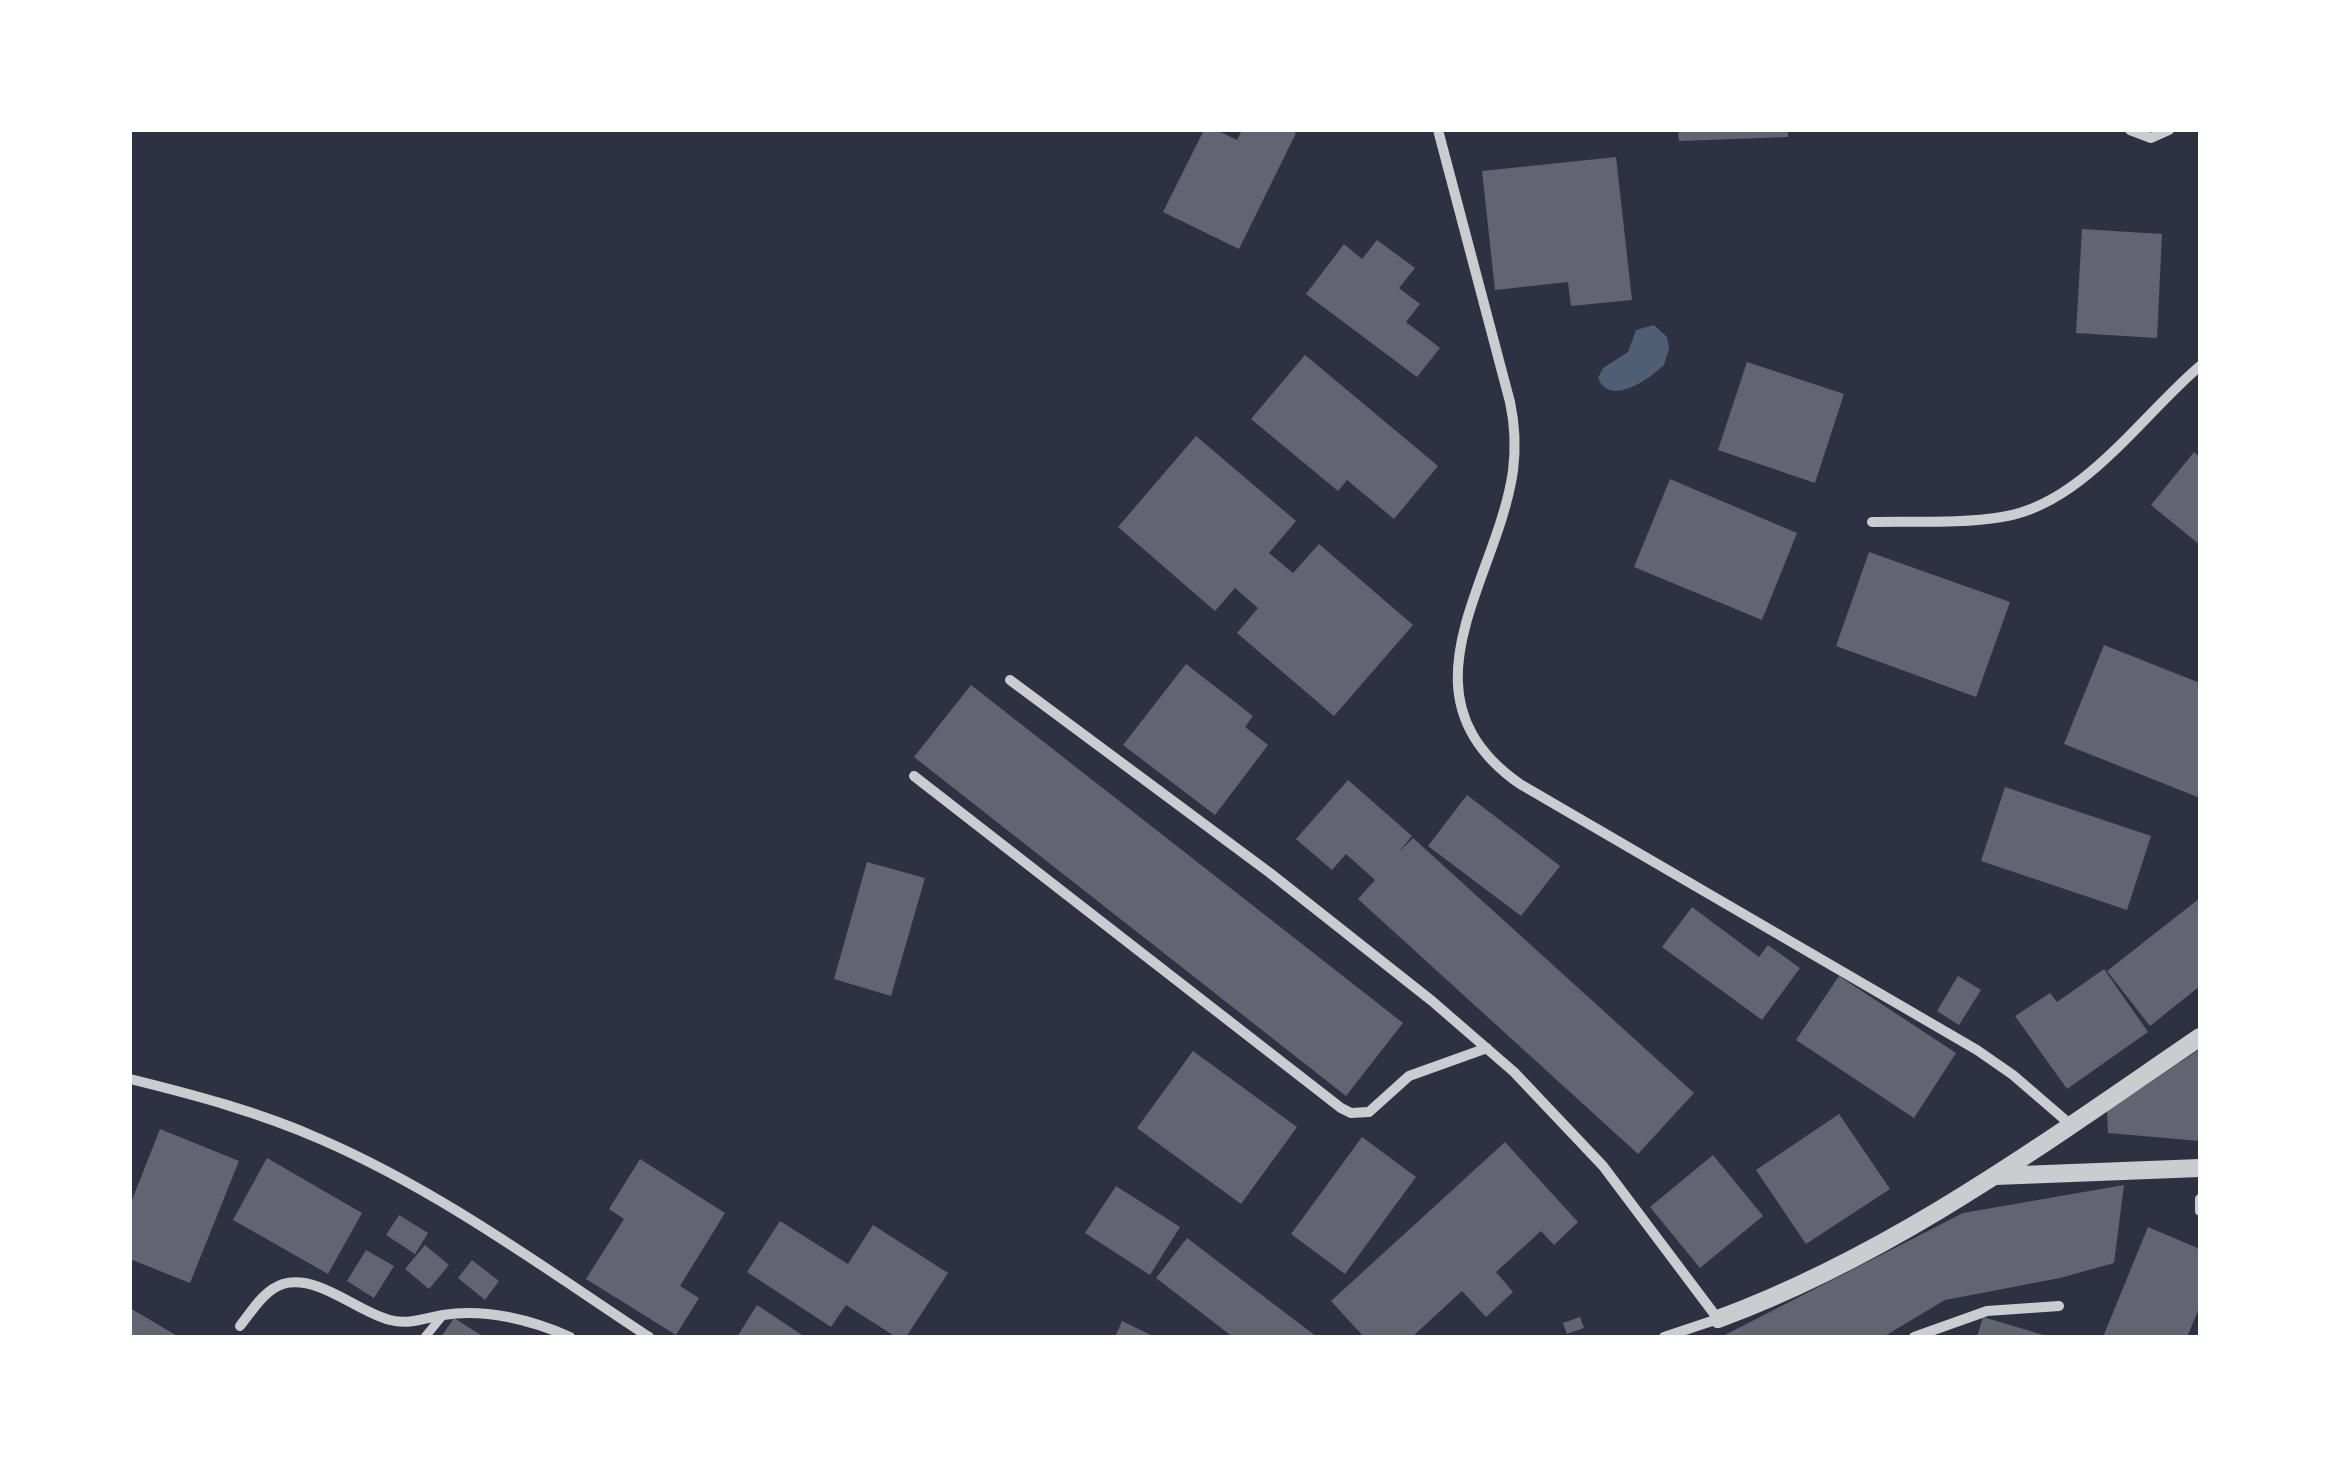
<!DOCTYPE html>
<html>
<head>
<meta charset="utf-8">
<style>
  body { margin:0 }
  #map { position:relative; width:2330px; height:1467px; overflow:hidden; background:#2d3142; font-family:"PT Serif",serif }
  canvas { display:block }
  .frame { position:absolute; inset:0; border:132px solid #fff; pointer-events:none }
</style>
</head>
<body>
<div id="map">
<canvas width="2330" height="1467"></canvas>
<div class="frame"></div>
</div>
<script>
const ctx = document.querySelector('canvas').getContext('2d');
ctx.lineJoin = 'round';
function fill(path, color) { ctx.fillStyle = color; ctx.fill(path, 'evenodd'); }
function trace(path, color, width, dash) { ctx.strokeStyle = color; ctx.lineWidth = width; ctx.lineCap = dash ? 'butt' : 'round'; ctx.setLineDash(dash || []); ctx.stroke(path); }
const water = new Path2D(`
  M1654,325L1667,337L1669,349L1664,365C1648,380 1610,407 1598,378L1603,368L1628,352L1636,330Z`);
const building = new Path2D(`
  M1204,130H1216L1237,140L1242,130H1290L1296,133L1239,249L1163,212Z
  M1678,130H1788V137L1679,141Z
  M1616,157L1632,300L1571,306L1568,282L1495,290L1482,171Z
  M2082,229L2162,234L2157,338L2076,333Z
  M1377,240L1415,268L1399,288L1420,304L1406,322L1440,348L1417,377L1306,294L1344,244L1362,259Z
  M1305,355L1438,466L1394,519L1347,480L1338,491L1251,419Z
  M1747,362L1844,394L1815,483L1718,450Z
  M1196,436L1296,521L1269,553L1293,573L1319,544L1413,625L1334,716L1237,633L1258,608L1235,588L1215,611L1118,527Z
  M2194,452L2200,457V545L2151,505Z
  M1670,479L1797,533L1762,620L1634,567Z
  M1869,552L2010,602L1976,697L1836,646Z
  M2104,645L2200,683V798L2064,744Z
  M1186,664L1253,716L1245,727L1268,745L1215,815L1123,745Z
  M971,685L1403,1023L1346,1096L914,757Z
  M1348,780L1412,836L1398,853L1413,838L1694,1093L1638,1154L1358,899L1375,880L1346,854L1332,870L1296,839Z
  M2005,787L2151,836L2127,910L1981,861Z
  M1467,795L1560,866L1521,916L1428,846Z
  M867,862L925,878L891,996L834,979Z
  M2200,898V986L2150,1026L2107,971Z
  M1692,907L1759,957L1768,945L1800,968L1762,1020L1662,947Z
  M2104,969L2148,1032L2067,1089L2015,1016L2050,993L2057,1002Z
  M1839,976L1956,1053L1914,1118L1796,1040Z
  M1958,976L1981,990L1959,1025L1937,1011Z
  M2200,1049V1141L2108,1133L2107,1111Z
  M1193,1051L1297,1127L1241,1204L1137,1128Z
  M1839,1114L1890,1189L1806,1244L1756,1170Z
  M160,1129L239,1161L190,1283L130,1259V1205Z
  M1362,1137L1416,1177L1345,1274L1291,1234Z
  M1505,1142L1578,1222L1554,1245L1541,1231L1496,1272L1513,1292L1486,1317L1462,1291L1412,1337H1364L1331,1301Z
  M1713,1155L1763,1216L1700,1268L1650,1207Z
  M267,1158L362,1213L328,1274L233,1220Z
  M640,1159L725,1213L680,1286L699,1298L676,1335L586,1279L624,1219L609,1209Z
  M2124,1185L2114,1263L2060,1278L1945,1300L1883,1337H1721L1963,1213Z
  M1116,1186L1180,1227L1150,1275L1085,1233Z
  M399,1215L428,1233L415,1254L386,1235Z
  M780,1221L848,1264L873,1225L948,1273L906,1337H896L846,1305L831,1327L747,1272Z
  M2148,1227L2200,1249V1306L2187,1337H2103Z
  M1187,1238L1317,1337H1233L1156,1278Z
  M425,1245L449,1265L429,1289L405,1269Z
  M366,1250L394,1266L374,1298L347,1281Z
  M472,1260L499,1281L485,1300L458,1278Z
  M757,1305L805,1337H737Z
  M130,1308L179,1337H130Z
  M1580,1317L1584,1328L1567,1334L1563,1323Z
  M1983,1317L2047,1336V1337H1977Z
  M454,1318L484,1337H441Z
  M1122,1321L1155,1337H1115Z`);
const pedestrian = new Path2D(`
  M425,1337L443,1315`);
const minor = new Path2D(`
  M1438,130L1510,402C1515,425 1516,447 1513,471C1497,582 1393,695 1520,784L1977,1050L2013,1075L2071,1125
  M2130,130L2151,138L2169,130
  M1872,522C1914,521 1960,524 2002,517C2082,505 2141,416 2200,366
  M1010,680L1270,873L1432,1001L1514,1072L1603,1166L1718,1319L1664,1337
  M914,776L1341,1108L1351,1113L1369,1112L1409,1076L1487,1048
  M130,1079C195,1095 259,1112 320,1139C438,1190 543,1267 649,1337
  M2200,1199V1211
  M240,1326C252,1311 264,1290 283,1284C319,1274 357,1312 390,1320C409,1325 425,1318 443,1315C485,1308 532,1320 570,1337
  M1914,1337L1987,1311L2059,1306`);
const tertiary = new Path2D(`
  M1995,1176L2200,1168
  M1718,1319C1894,1254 2046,1142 2200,1037`);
fill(water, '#4f5d75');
fill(building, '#626471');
trace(pedestrian, '#caccd0', 9);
trace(minor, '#caccd0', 10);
trace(tertiary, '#caccd0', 18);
</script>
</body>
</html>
